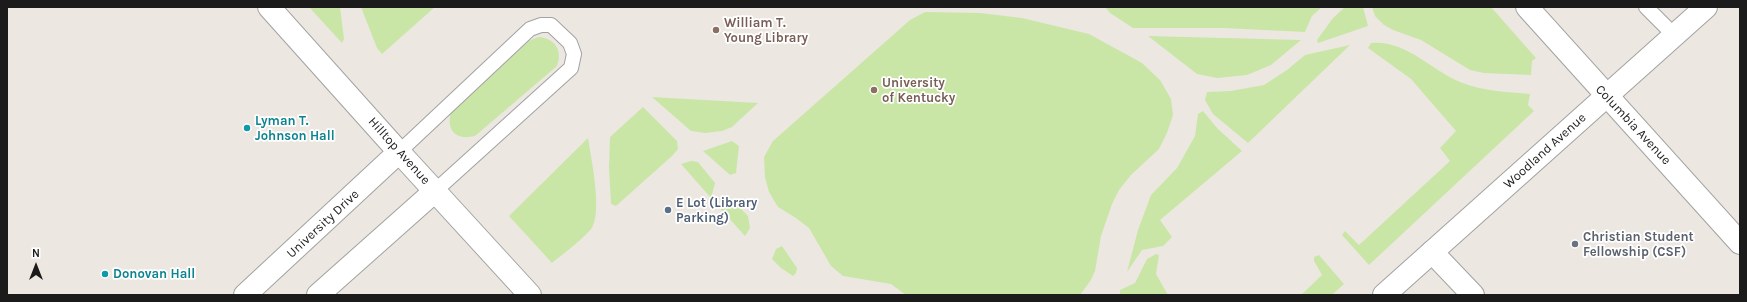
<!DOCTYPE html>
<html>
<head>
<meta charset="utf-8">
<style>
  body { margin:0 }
  #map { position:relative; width:1747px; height:302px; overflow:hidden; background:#ece8e1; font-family:Karla,sans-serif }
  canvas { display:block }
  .frame { position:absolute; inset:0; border:8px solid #1b1b1b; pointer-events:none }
  .north { position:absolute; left:16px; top:246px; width:40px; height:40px; -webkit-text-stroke:3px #fff; paint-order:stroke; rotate:0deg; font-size:11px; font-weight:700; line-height:16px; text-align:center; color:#1b1b1b }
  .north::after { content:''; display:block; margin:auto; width:14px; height:18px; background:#1b1b1b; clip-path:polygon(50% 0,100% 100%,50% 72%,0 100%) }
</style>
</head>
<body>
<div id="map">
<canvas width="1747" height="302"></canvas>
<div class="frame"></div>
<div class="north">N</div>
</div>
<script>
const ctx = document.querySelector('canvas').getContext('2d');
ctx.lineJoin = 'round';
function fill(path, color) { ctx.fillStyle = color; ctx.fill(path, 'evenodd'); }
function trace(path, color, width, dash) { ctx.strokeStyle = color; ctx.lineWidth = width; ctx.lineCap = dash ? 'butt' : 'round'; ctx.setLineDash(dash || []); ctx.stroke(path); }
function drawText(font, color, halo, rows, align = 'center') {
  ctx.font = font + ' Karla,sans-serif'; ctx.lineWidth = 3.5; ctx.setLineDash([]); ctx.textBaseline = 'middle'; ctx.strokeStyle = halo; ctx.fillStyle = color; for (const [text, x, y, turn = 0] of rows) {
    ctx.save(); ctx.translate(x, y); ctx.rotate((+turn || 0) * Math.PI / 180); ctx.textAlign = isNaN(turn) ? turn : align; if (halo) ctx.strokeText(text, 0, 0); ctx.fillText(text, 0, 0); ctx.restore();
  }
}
const grass = new Path2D(`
  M309,7H340L344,39L342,43Z
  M361,7H435L382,54L377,48Z
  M1105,7H1322L1312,16L1305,32L1223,28H1133L1110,13Z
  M1345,7H1363L1368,26L1318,43L1317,40L1333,18Z
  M1372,7H1491L1536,58L1532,61L1531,75L1484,73L1470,70L1421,40L1393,30L1384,25L1375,16Z
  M925,12L980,13L1022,18L1089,34L1142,63L1160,80L1171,99L1173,115L1167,133L1159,149L1131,175L1119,190L1112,204L1101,236L1095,271L1091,280L1080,295H906L891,284L843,276L831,266L809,228L796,218L778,207L769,192L765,177L764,157L773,141L910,20Z
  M1148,36L1301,40L1271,65L1247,75L1217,78L1197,74Z
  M538,37C555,38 563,50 557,66L475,136C454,141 445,129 452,108L529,41Z
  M1371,43C1404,39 1432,70 1460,82C1482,91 1507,92 1530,94L1528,105L1534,111L1369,265L1342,235L1345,231L1359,245L1450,161L1440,148L1456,131L1411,79L1368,48Z
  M1350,45L1248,143L1213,114L1205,100L1207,92L1231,91L1264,85L1287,70L1305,55Z
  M652,97L758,103L732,127L722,131L705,133L691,131Z
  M643,107L677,141L678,149L672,156L616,206L611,204L609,168L610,137Z
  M1203,111L1217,128L1242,151L1160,220L1172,237L1163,246L1142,250L1127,272L1138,230L1151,195L1177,168L1195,136L1198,114Z
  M588,138C591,157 603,214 591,229C582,240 564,253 552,263L509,216Z
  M732,141L739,146L736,173L730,175L703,151Z
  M691,161L698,162L715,183L711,198L681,164Z
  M728,196L748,216L750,228L745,236L718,206Z
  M782,246L797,268L796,273L793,276L781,268L772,259L776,249Z
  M1156,254L1159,255L1156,274L1168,295H1120V290L1135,283L1147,259Z
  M1319,255L1344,284L1332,295H1301L1322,275L1314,261V257Z`);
const service = new Path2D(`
  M1646,7L1674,35
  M399,152L530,29L541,25H551L570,43L574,54L571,68L435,191`);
const minor = new Path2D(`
  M269,7L399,152
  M1527,7L1740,243
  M1432,252L1473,295`);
const tertiary = new Path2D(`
  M245,295L399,152L530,295
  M318,295L435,191
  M1384,295L1706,7`);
const markers = [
  [716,30,4,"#8d6e63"],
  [874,90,4,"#8d6e63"],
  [247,128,4,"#0f9aa8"],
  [668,210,4,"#5c6f8a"],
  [1575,244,4,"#6b7280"],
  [105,274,4,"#0f9aa8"]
];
const educationNames = [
  ["William T.",724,23],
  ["Young Library",724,38],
  ["University",882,83],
  ["of Kentucky",882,98]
];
const cultureNames = [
  ["Lyman T.",255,121],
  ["Johnson Hall",255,136],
  ["Donovan Hall",113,274]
];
const streetNames = [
  ["Columbia Avenue",1633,125,47],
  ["Hilltop Avenue",399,151,48],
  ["Woodland Avenue",1545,151,-42],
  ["University Drive",323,224,-43]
];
const serviceNames = [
  ["E Lot (Library",676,203],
  ["Parking)",676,218]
];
const worshipNames = [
  ["Christian Student",1583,237],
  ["Fellowship (CSF)",1583,252]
];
fill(grass, '#c9e6a7');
trace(service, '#a2a2a2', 16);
trace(minor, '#a2a2a2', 24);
trace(tertiary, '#a2a2a2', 24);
trace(service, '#fff', 14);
trace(minor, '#fff', 22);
trace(tertiary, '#fff', 22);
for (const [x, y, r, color] of markers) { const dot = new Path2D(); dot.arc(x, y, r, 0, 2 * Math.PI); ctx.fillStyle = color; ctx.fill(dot); trace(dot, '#fff', 1.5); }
drawText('bold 13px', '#785e54', '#fff', educationNames, 'left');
drawText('bold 13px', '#0d838f', '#fff', cultureNames, 'left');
drawText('13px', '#1b1b1b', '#fff', streetNames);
drawText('bold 13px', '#4e5e75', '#fff', serviceNames, 'left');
drawText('bold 13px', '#5b616d', '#fff', worshipNames, 'left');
</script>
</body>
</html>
